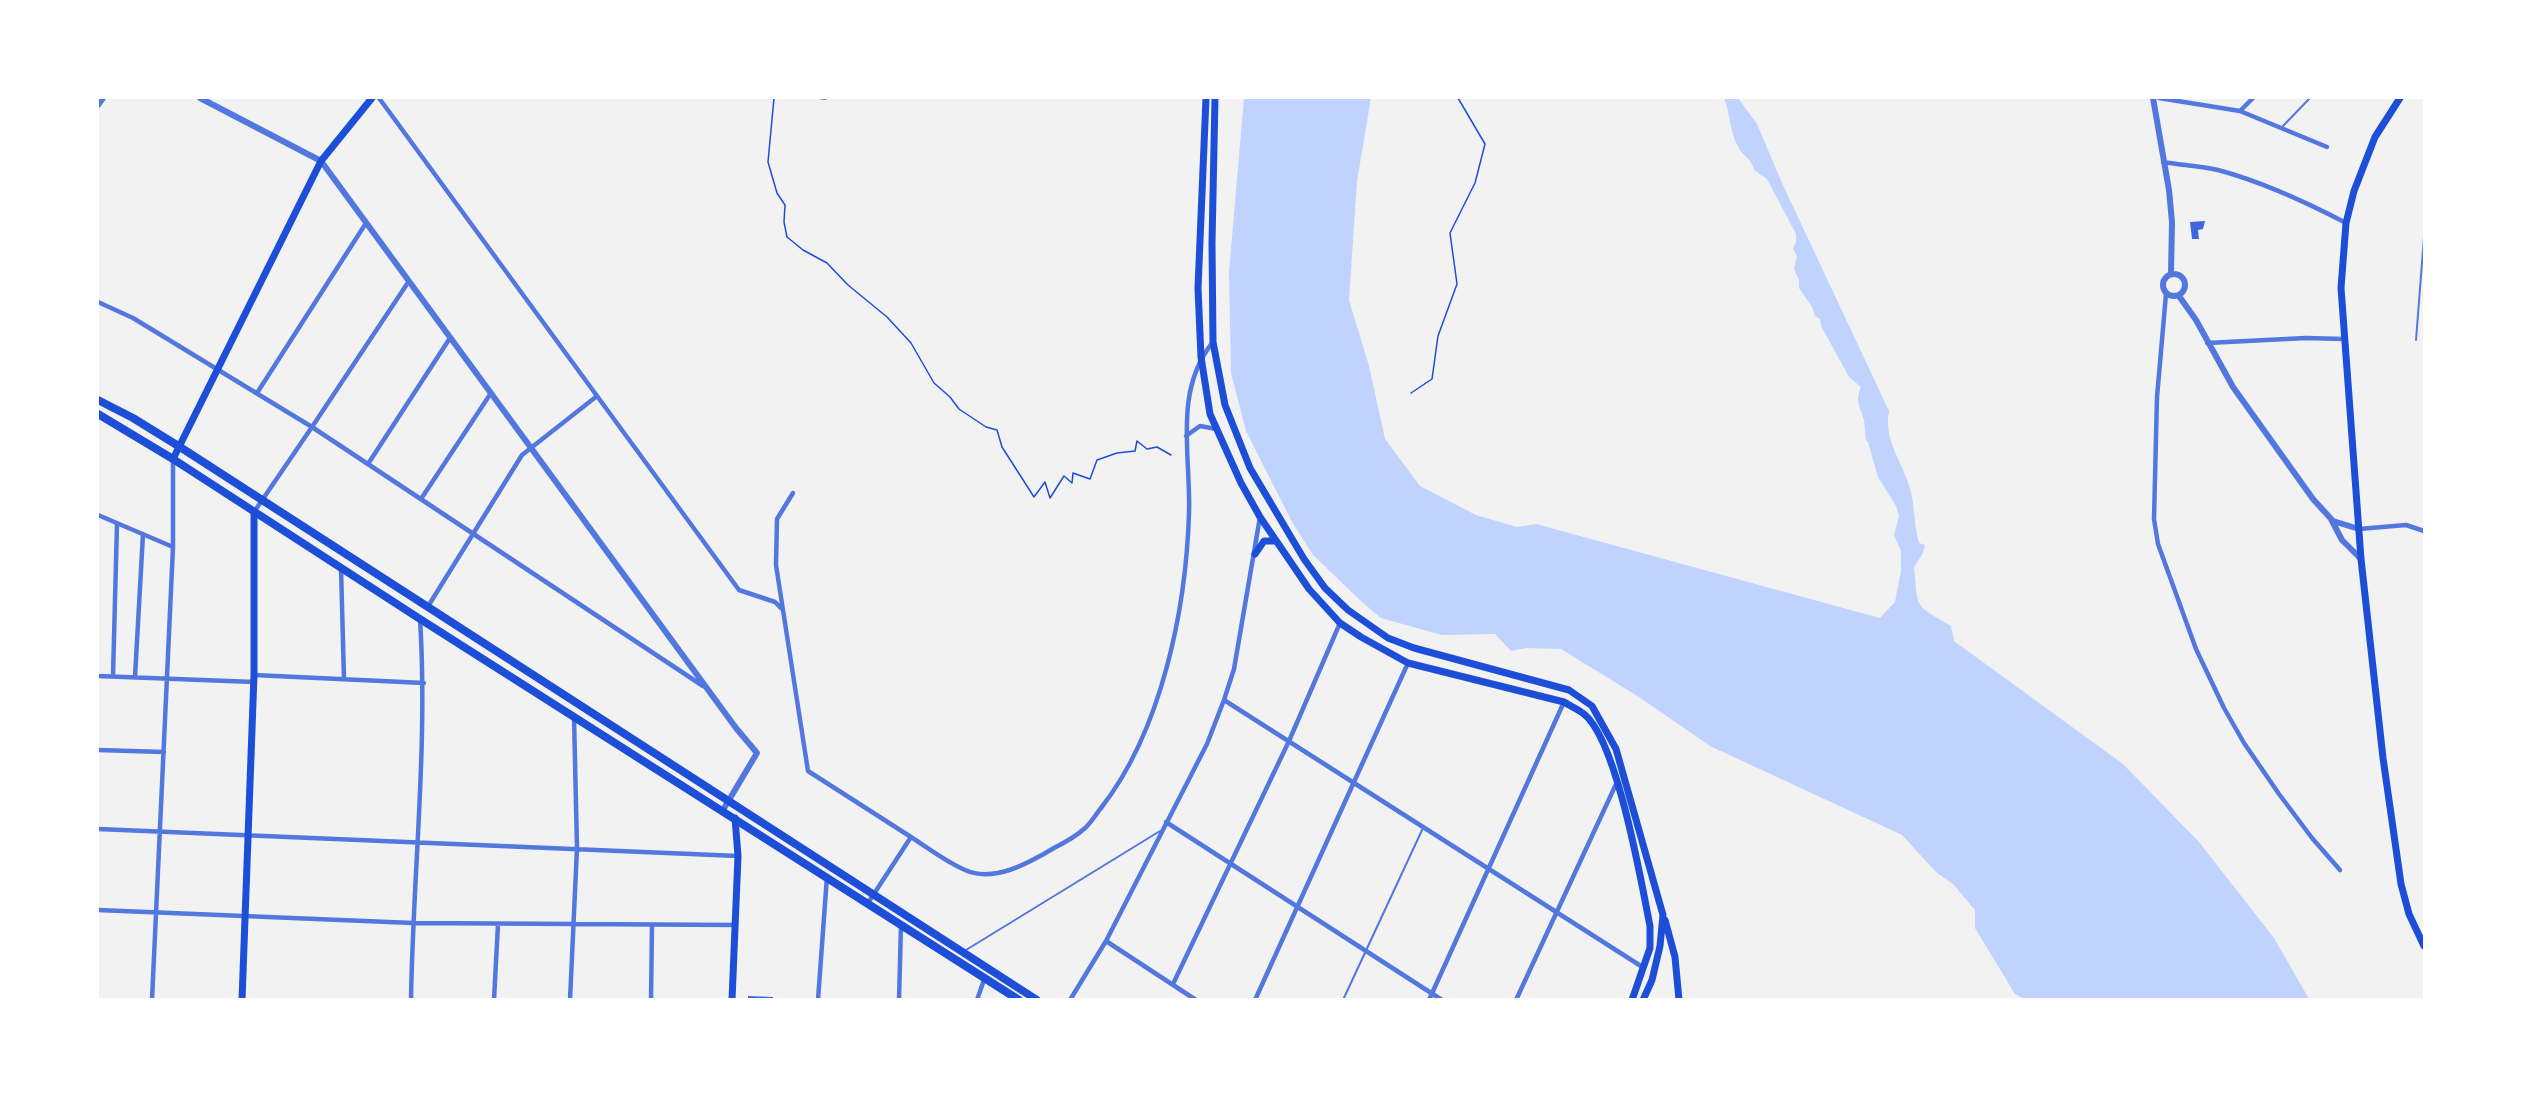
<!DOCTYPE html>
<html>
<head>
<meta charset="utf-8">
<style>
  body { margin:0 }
  #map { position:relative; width:2522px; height:1097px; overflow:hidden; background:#f2f2f2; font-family:"Space Grotesk",sans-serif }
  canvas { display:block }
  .frame { position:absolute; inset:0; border:99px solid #fff; pointer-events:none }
</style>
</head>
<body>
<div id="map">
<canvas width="2522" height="1097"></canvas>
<div class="frame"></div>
</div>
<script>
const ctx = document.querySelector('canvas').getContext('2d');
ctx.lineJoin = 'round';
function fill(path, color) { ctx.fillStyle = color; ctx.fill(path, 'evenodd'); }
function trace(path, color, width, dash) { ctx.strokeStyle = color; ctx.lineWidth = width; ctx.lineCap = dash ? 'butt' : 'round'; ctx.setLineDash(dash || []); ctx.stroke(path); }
const water = new Path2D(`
  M1244,98H1371L1357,181L1349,300L1369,366L1385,439L1420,486L1476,515L1517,527L1536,524L1880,618L1895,602L1901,571V551L1894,535L1899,516L1896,506L1878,477L1868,442L1866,440C1865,434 1865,427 1864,420C1861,407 1854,403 1861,387L1849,377L1821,326L1820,319L1815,316L1812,307L1799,288V280L1794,269L1797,256L1793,249L1796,242V234L1767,179L1754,170C1752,160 1745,157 1740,150C1729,133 1731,115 1724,98H1738L1757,124L1782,183L1889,411C1883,442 1904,463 1911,492C1915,509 1914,526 1919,543L1925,545L1923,553L1914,567C1918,610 1914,604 1951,626L1954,641L2123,764L2199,842L2274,938L2309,999H2024L2015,994L1975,928V910L1953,884L1937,873L1902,835L1710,746L1639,697L1561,649L1526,648L1511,651L1495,634L1442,635L1381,618L1361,601L1313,555L1292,522L1246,431L1231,373L1229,272Z`);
const building = new Path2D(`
  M2205,221L2203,229L2198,230L2199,239H2192L2190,222Z
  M748,996L773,997V1000H748Z`);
const path = new Path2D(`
  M774,98L768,162L777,193L785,205L784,222L787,237L803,250L827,263L848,285L887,317L911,343L934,383L950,397L959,409L986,427L997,430L1002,447L1034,497L1045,482L1050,498L1064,476L1072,483L1073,473L1090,479L1097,460L1117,453L1135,451L1137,441L1147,449L1157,447L1171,455
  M816,98L825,99L828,98
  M1411,393L1432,379L1438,336L1457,284L1450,233L1475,183L1485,144L1458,98`);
const service = new Path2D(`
  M2282,127L2310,98
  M2416,340L2424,237
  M966,950L1160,831
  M1343,1000L1423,828`);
const minor = new Path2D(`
  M379,98L739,590L775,602L782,609
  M2159,98L2240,111L2327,147
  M2240,111L2253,98
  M2163,162C2181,165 2200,166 2218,170C2263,182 2306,202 2346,223
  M2166,294L2157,397L2154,519L2158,544L2196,649L2224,708L2244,743L2279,794L2312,838L2340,870
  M98,302L133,318L312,427L703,686
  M2207,343L2306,338L2344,339
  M257,393L366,223
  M1186,436L1200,426L1216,429
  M368,464L450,338
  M793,493L777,519L776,565L808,771L911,837L868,903
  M421,499L491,393
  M254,512L312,427L409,281
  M98,515L173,547
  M2359,529L2406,525L2424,531
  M341,568L344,679
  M427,608L522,455L597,396
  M254,675L424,683
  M98,676L254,682
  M113,676L117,524
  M135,677L143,534
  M1224,700L1644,968
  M98,750L164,752
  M1166,822L1442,1000
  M98,829L738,856
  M911,837C928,848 946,862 965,870C994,883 1029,863 1054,848C1064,843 1076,836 1084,829C1091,823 1096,814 1101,808C1162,730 1186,609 1189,513C1191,455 1173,391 1213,342
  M98,910L413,923L735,925
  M1106,941L1196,1000
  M1173,984L1289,741L1340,623
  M152,1000L173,547V460
  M411,1000C413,873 428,746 420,619
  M494,1000L498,924
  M570,1000L577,848L574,717
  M651,1000L652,925
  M818,1000L827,876
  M899,1000L901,925
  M977,1000L985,977
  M1070,1000L1106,941L1207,744L1224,700L1234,669L1260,517
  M1255,1000L1408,663
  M1429,1000L1564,702
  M1516,1000L1617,782`);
const tertiary = new Path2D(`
  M200,98L321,161L736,728L757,753L723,810
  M2153,98L2169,190L2172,222L2171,274
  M98,105L103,98
  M2163 285a11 11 0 1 1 22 0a11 11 0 1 1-22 0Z
  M2179,296L2196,320L2233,387L2313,499L2333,521L2359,529
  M2331,519L2342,540L2361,559`);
const secondary = new Path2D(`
  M1206,98L1198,288L1201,357L1210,414L1241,483L1260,517L1309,589L1340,623L1361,637L1408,663L1564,702C1570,706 1578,709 1584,714C1617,740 1641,881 1650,926V948L1632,1000
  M1215,98L1212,243L1213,342L1225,405L1250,468L1304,559L1325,588L1348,610L1388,638L1414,648L1569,690L1592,706L1616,749L1663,915L1660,946L1652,980L1643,1000
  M2400,98L2375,137L2354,191L2346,223L2341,288L2361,559L2383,758L2401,884L2409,914L2424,946
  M173,459L321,161L372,98
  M1255,554L1264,541H1276
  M1665,920L1675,957L1679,1000
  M242,1000L254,675V512
  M732,1000L738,856L735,818`);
const primary = new Path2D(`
  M98,400L133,418L180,447L1037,1000
  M98,414L173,459L420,619L1019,1000`);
fill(water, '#bfd3fe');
fill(building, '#3d67dc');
trace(path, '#1d4ed8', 1.5);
trace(service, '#5277de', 2);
trace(minor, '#5277de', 4.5);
trace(tertiary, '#5277de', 6);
trace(secondary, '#1d4ed8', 7);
trace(primary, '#1d4ed8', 8);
</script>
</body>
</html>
